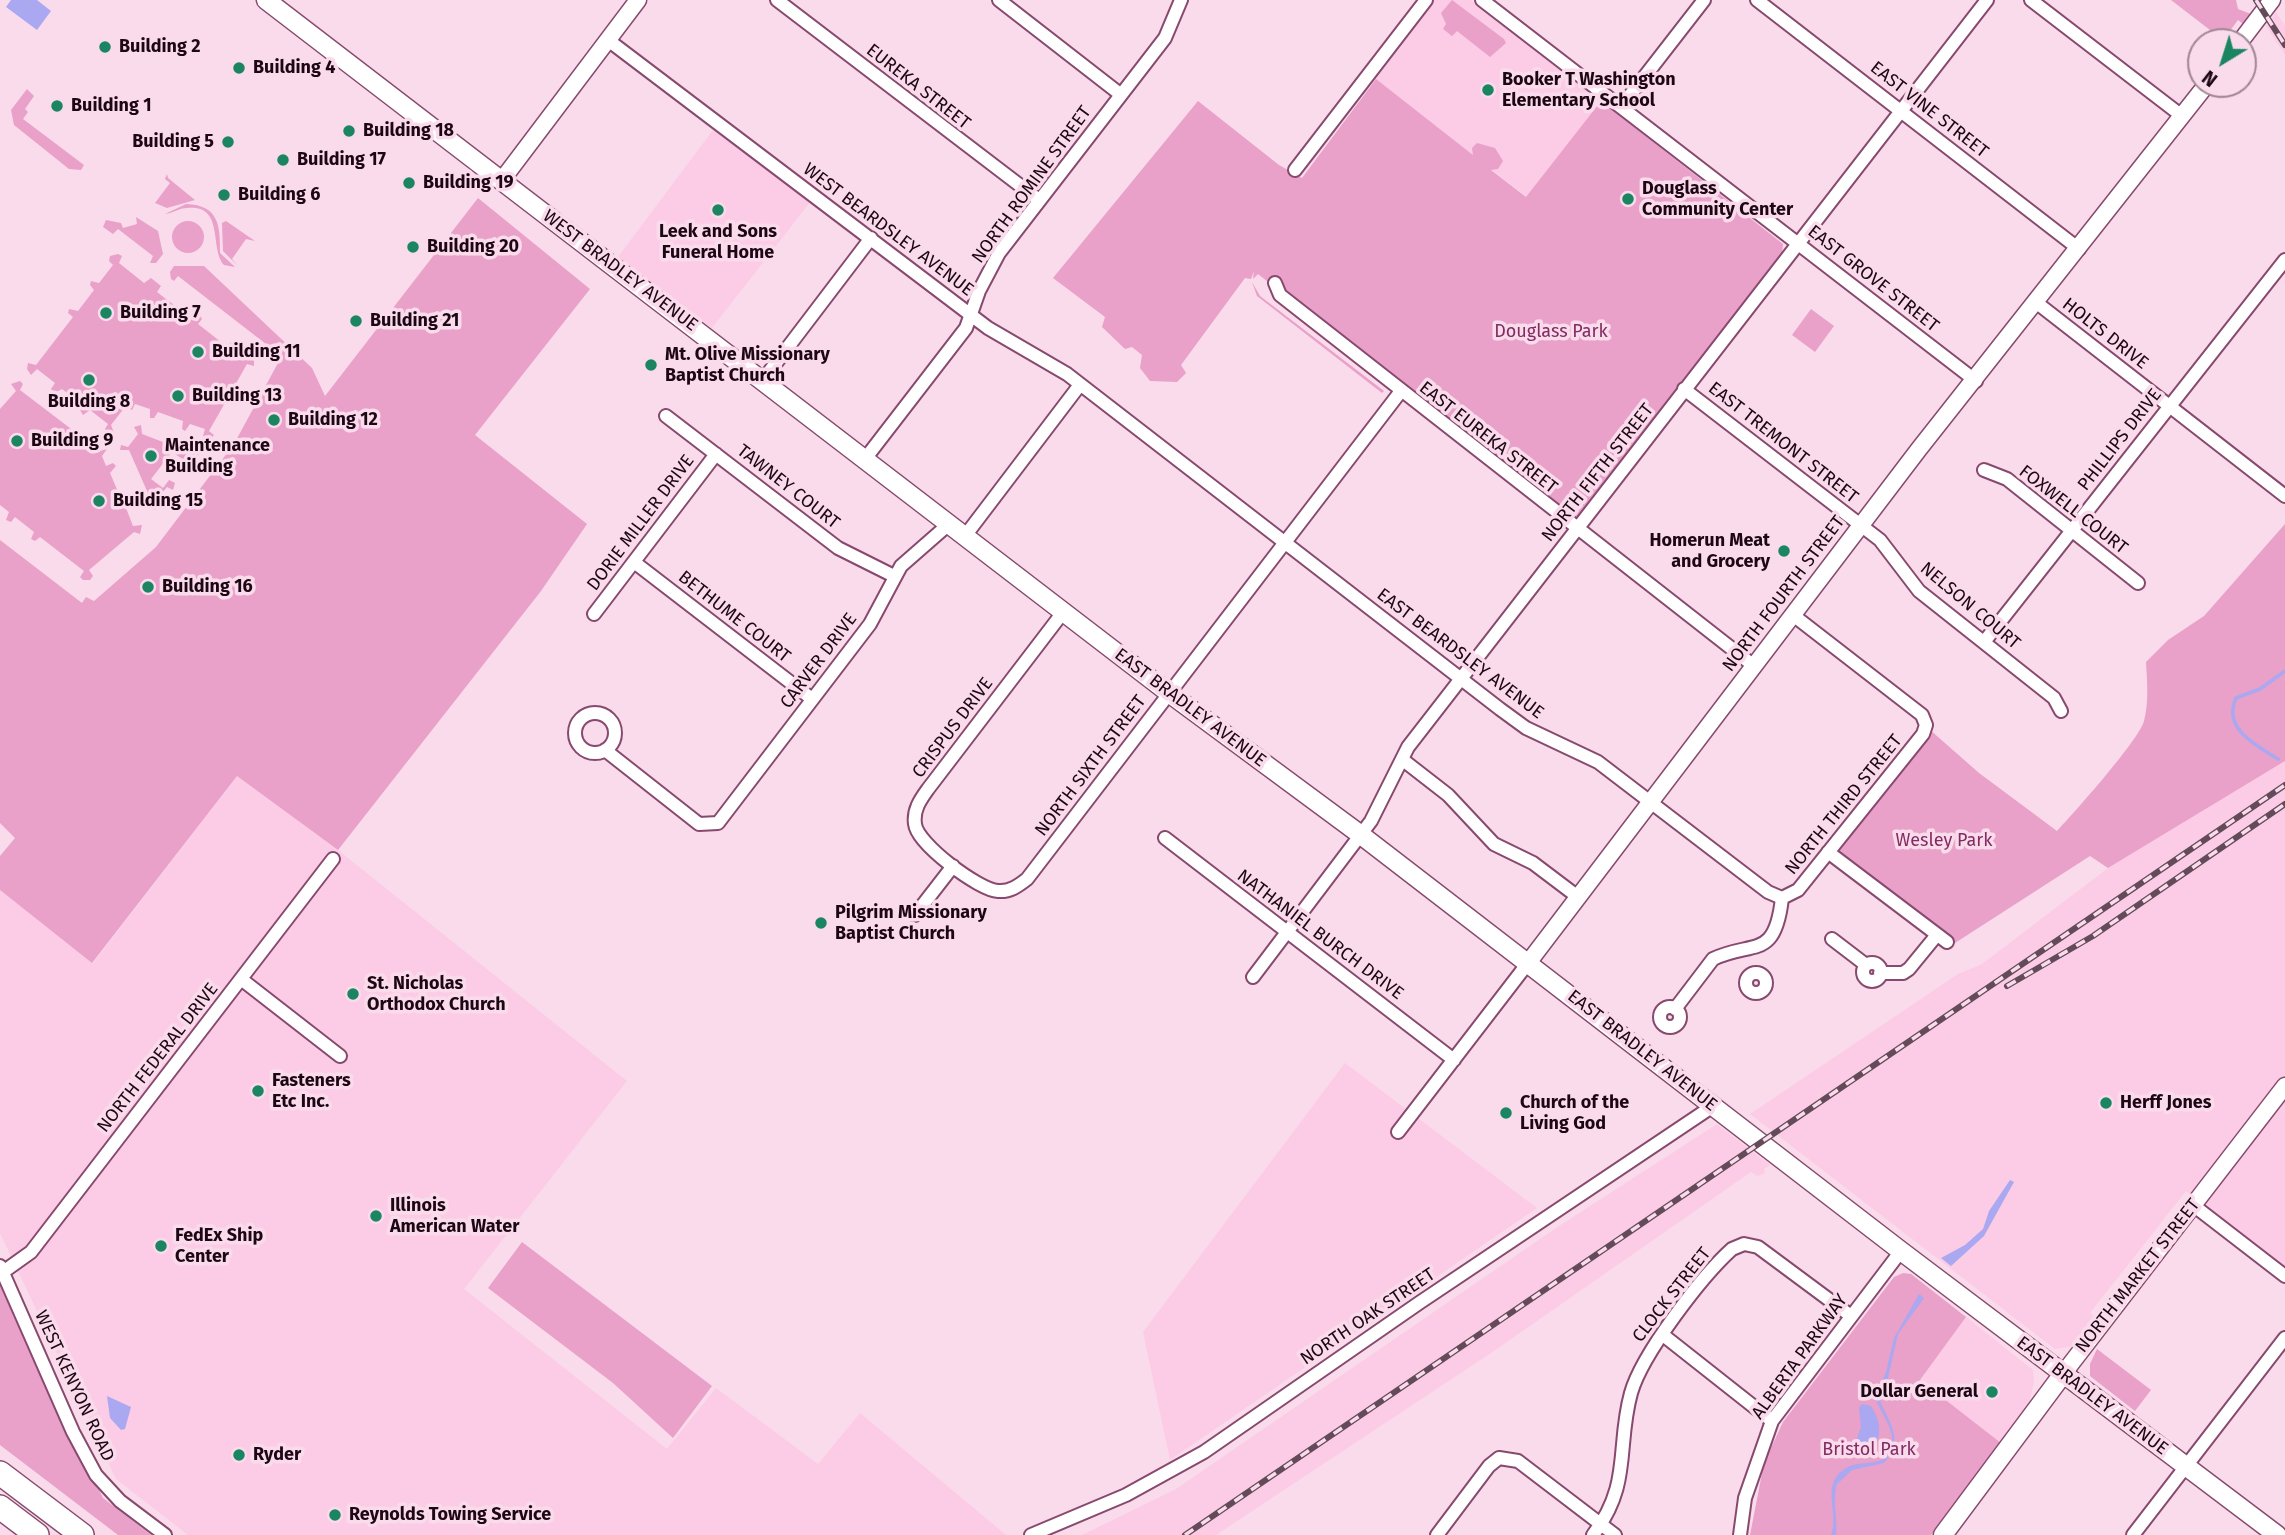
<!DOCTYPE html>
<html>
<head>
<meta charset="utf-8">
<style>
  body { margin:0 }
  #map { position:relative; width:2285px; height:1535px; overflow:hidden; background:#f9dbeb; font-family:"Fira Sans",sans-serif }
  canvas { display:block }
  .north { position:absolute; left:2187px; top:28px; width:70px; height:70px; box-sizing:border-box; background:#f9dbeb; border:2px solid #a18695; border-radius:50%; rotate:218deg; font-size:19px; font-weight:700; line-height:28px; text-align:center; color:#1e0715 }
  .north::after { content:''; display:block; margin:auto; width:24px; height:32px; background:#1b8562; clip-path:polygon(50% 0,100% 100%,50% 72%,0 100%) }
</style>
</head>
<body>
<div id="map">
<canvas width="2285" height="1535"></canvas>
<div class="north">N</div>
</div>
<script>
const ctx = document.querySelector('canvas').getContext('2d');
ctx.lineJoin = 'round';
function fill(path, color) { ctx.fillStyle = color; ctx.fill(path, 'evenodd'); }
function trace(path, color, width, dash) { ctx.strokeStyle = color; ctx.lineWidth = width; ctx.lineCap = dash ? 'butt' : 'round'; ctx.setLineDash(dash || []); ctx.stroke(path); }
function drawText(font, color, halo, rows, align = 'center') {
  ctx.font = font + ' "Fira Sans",sans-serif'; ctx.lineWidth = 7; ctx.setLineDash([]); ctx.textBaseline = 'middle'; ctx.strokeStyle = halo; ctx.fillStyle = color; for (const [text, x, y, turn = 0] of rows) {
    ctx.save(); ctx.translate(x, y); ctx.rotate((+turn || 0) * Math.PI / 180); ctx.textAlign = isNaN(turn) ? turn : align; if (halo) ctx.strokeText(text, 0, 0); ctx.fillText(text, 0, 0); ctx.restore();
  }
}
const built = new Path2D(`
  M1426,0H1471L1601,101L1527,197L1369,74Z
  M2276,12L2285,26V55L2266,26Z
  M713,130L811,201L712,328L618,257Z
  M2285,761V1266L2186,1191L2090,1313L2096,1318L2073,1346L2055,1349L1750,1114L1958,974L1982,964L2108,868Z
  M237,776L338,850L627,1081L464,1289L667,1449L716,1388L818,1464L860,1413L1006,1535H188L116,1479L0,1233V890L93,963Z
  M1345,1063L1537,1208L1170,1460L1143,1332Z
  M1717,1124L1770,1165L1764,1169L1765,1173L1758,1176L1751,1172L1491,1353L1216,1535H1082L1176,1489L1556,1228Z
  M1966,1317L2033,1370L2034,1381L2030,1400L2001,1443L1920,1380Z`);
const green = new Path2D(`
  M1452,0L1504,39L1506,43L1490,57L1457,31L1452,36L1443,29L1446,24L1441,13Z
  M2171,0H2236L2238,9L2251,14L2243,24L2238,20L2223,40Z
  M1376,79L1473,155L1472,148L1477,143L1495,148L1503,161L1498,169L1491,170L1526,197L1601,101L1783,244L1782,254L1576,526L1258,274L1253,279L1254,271L1251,279L1245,278L1181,365L1186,373L1177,382L1150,381L1140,368L1142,355L1132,347L1125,349L1102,327L1105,317L1053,278L1198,101L1279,165L1302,178Z
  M27,89L34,96L25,109L28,112L23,119L84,165L81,170L69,169L14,125L11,110Z
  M167,174L168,178L195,200L167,208L155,203L170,183L165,179Z
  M478,198L590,289L475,435L587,524L541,591L338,850L237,776L92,963L0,890V856L15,838L0,823V540L82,603L86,597L94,601L156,547L234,444L278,363L270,358L275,351L178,276L174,281L171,279L170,272L174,266H204L312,368L325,396Z
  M186,204C220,205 220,227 220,253L235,267L224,265C209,248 225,204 187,208C179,208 173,213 165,214Z
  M136,217L158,231L163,254L156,263H150L153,256L118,229L113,234L103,227L106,220L121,223L123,228L137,224Z
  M172 237a16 16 0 1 1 32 0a16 16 0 1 1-32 0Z
  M226,221L255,241L246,239L232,259L237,265L223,251L222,223Z
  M118,254L122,256L119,263L144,283L151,278L161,286L157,292L192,319L200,316L202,319L198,324L226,346L233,341L236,344L233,351L245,360L249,355L254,358V366L247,364L209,431L214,435L211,438L203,436L205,429L190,424L185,431L182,429L183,421L158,412L154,418H150V409L135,404L132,410L125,407L111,425L114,433H108L105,429L108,424L90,410L83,415L80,410L83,405L62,389L55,393L51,389L55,383L37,369L31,375L27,369L28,363L36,365L73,317L68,313L69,309L78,311L94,290L90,285L91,281L99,283L113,265L109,261L110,256Z
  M1252,282L1260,296L1384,391L1382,393L1257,296Z
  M1811,309L1834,326L1815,352L1792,335Z
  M20,381L23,384L20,390L100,451L107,449L102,456L106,466L113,463L116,466L110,473L122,501L129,499L132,503L126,508L133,526L142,525L140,534L134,532L89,570L93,576L90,580H83L80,577L84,571L40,537L35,541L31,539L34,532L15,517L11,522L6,520L9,512L0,505V409L16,391L11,384Z
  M141,425L142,434L189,452L195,446L199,452L198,457L191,455L184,465L188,470L184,473L178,471L184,460L172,452L151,479L163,488L169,480L175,483L173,490L167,487L156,500L161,505L155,510L145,506L151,500L129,450H120L121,445L128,447L138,434L134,427Z
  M2285,524V761L2108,868L2090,856L1955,943L1828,852L1929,729L1979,773L2057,831C2074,813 2139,740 2144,721C2149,702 2147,680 2146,662L2168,640L2204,616Z
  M522,1242L712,1386L673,1438L613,1383L488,1288Z
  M1903,1273L1911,1274L1966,1317L1920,1380L2001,1443L1931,1535H1750L1764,1463L1783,1422L1894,1277Z
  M0,1283L103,1498L151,1535H118L0,1445Z
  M2097,1349L2151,1390L2135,1411L2090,1376V1364Z`);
const water = new Path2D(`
  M11,0H37L51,11L37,30L6,7Z
  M2010,1180L2014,1182L1984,1236L1951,1266L1941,1258L1965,1245L1983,1229L1989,1211Z
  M1919,1294L1924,1298L1898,1334L1888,1378L1879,1398C1888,1422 1906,1439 1884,1463L1852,1470L1837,1484C1832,1502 1838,1517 1836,1535H1831C1840,1513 1819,1484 1846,1468C1857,1461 1872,1465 1884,1459C1903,1438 1884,1420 1875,1398L1886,1372L1894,1338Z
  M107,1396L131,1407L125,1429L121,1430L110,1418Z
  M1862,1404L1871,1406C1881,1421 1882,1435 1873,1451L1856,1454L1853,1450L1861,1427L1859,1408Z`);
const stream = new Path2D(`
  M2278,759C2256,745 2222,729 2236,698L2260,689L2285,671`);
const minor = new Path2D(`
  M777,0L1039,200
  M999,0L1120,94
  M1482,0L1976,381
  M1757,0L2079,249
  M2031,0L2182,116
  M608,40L988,328L1067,374L1500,709L1526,728L1598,762L1768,892L1782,898L1798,890L1923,734L1926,725L1922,715L1793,615
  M1621,107L1704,0
  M1295,170L1426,0
  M1275,283L1280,295L1754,666
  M2037,303L2285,496
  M763,380L871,238
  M1684,389L1880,540L1919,591L2054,698L2061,711
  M666,416L838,548L894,576
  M865,459L966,328L979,291L999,253L1165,38L1181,0
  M1984,470L2007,479L2138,583
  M965,536L1079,386
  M634,562L812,699
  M1064,611L928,789C920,800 913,810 915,824C917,844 979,890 998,891C1010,892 1018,886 1027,879L1401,391
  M594,614L716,454
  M1984,642L2285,260
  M575 733a20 20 0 1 1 40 0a20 20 0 1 1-40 0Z
  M605,750L699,824L718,823L870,624L901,566L949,524
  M1403,760L1448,795L1494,844L1533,863L1578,897
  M1165,838L1454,1060
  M1828,852L1947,942
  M915,915L953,866
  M1832,939L1866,965
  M1863 972a9 9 0 1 1 18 0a9 9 0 1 1-18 0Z
  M1746 983a10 10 0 1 1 20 0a10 10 0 1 1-20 0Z
  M1880,973H1903L1909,969L1936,936
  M1253,977L1371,821L1408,747L1987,0
  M241,979L340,1056
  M1660 1017a10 10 0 1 1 20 0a10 10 0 1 1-20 0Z
  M1675,1009L1713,959C1753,940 1775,961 1782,898
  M1398,1132L1528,963
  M2193,1205L2285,1276
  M0,1266L73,1432L96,1475L120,1501L165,1535
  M3,1272L31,1252L333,859
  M1663,1335L1772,1421
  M1031,1535L1126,1495L1204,1452L1419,1303L1713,1106
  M1437,1535L1489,1466L1499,1458L1518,1461L1615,1535
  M1593,1535C1632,1484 1616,1447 1631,1393C1642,1354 1702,1276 1732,1249L1744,1244L1758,1247L1851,1316
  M1740,1535L1745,1498L1772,1421L1901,1251
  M2133,1535L2285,1338`);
const tertiary = new Path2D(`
  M2240,42L2272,0
  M502,180L638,0
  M1528,963L1919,449L2207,84
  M2063,1374L2285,1086`);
const secondary = new Path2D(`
  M266,0L1169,693L1361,835L1901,1251L2277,1535
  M1943,1535L2063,1374`);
const motorway = new Path2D(`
  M0,1473L82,1535
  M0,1507L37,1535`);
const rail = new Path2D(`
  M2256,0L2285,45
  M2007,986L2093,936L2285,804
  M1185,1535L2285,785`);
const markers = [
  [105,47,7,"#1b8562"],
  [239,68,7,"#1b8562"],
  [1488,90,7,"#1b8562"],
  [57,106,7,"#1b8562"],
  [349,131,7,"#1b8562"],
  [228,142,7,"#1b8562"],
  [283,160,7,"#1b8562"],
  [409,183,7,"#1b8562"],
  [224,195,7,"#1b8562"],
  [1628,199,7,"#1b8562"],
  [718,210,7,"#1b8562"],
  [413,247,7,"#1b8562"],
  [106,313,7,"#1b8562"],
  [356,321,7,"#1b8562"],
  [198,352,7,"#1b8562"],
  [651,365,7,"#1b8562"],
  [89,380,7,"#1b8562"],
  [178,396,7,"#1b8562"],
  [274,420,7,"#1b8562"],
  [17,441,7,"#1b8562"],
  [151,456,7,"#1b8562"],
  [99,501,7,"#1b8562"],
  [1784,551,7,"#1b8562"],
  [148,587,7,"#1b8562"],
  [821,923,7,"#1b8562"],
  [353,994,7,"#1b8562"],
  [258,1091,7,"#1b8562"],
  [2106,1103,7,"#1b8562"],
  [1506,1113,7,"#1b8562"],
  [376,1216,7,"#1b8562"],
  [161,1246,7,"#1b8562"],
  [1992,1392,7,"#1b8562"],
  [239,1455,7,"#1b8562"],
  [335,1515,7,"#1b8562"]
];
const poiNames = [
  ["Building 2",119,47],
  ["Building 4",253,68],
  ["Booker T Washington",1502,80],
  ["Elementary School",1502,101],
  ["Building 1",71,106],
  ["Building 18",363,131],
  ["Building 5",214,142,"right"],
  ["Building 17",297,160],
  ["Building 19",423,183],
  ["Douglass",1642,189],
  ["Community Center",1642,210],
  ["Building 6",238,195],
  ["Leek and Sons",718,232,"center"],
  ["Funeral Home",718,253,"center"],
  ["Building 20",427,247],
  ["Building 7",120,313],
  ["Building 21",370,321],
  ["Building 11",212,352],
  ["Mt. Olive Missionary",665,355],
  ["Baptist Church",665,376],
  ["Building 13",192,396],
  ["Building 8",89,402,"center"],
  ["Building 12",288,420],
  ["Building 9",31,441],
  ["Maintenance",165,446],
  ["Building",165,467],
  ["Building 15",113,501],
  ["Homerun Meat",1770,541,"right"],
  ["and Grocery",1770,562,"right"],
  ["Building 16",162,587],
  ["Pilgrim Missionary",835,913],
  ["Baptist Church",835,934],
  ["St. Nicholas",367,984],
  ["Orthodox Church",367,1005],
  ["Fasteners",272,1081],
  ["Etc Inc.",272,1102],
  ["Church of the",1520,1103],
  ["Living God",1520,1124],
  ["Herff Jones",2120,1103],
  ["Illinois",390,1206],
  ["American Water",390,1227],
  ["FedEx Ship",175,1236],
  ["Center",175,1257],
  ["Dollar General",1978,1392,"right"],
  ["Ryder",253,1455],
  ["Reynolds Towing Service",349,1515]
];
const streetNames = [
  ["EUREKA STREET",918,87,38],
  ["EAST VINE STREET",1929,110,38],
  ["NORTH ROMINE STREET",1032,185,-54],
  ["WEST BEARDSLEY AVENUE",888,230,37],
  ["WEST BRADLEY AVENUE",620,271,37],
  ["EAST GROVE STREET",1873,279,38],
  ["HOLTS DRIVE",2105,334,38],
  ["EAST EUREKA STREET",1488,438,38],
  ["PHILLIPS DRIVE",2120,440,-52],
  ["EAST TREMONT STREET",1783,443,38],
  ["NORTH FIFTH STREET",1598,473,-52],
  ["TAWNEY COURT",788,487,38],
  ["FOXWELL COURT",2073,510,38],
  ["DORIE MILLER DRIVE",641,523,-53],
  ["NORTH FOURTH STREET",1784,594,-53],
  ["NELSON COURT",1970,606,40],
  ["BETHUME COURT",734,617,38],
  ["EAST BEARDSLEY AVENUE",1460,654,37],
  ["CARVER DRIVE",819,661,-53],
  ["EAST BRADLEY AVENUE",1190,708,37],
  ["CRISPUS DRIVE",953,728,-53],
  ["NORTH SIXTH STREET",1091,766,-53],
  ["NORTH THIRD STREET",1844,805,-51],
  ["NATHANIEL BURCH DRIVE",1320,935,37],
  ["EAST BRADLEY AVENUE",1642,1051,38],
  ["NORTH FEDERAL DRIVE",158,1058,-52],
  ["NORTH MARKET STREET",2138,1276,-52],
  ["CLOCK STREET",1672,1295,-52],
  ["NORTH OAK STREET",1368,1317,-34],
  ["ALBERTA PARKWAY",1800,1357,-54],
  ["WEST KENYON ROAD",74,1386,65],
  ["EAST BRADLEY AVENUE",2092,1396,37]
];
const parkNames = [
  ["Douglass Park",1551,332],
  ["Wesley Park",1944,841],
  ["Bristol Park",1869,1450]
];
fill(built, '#fccce6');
fill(green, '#e9a0c9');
fill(water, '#aaa8f0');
trace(stream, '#aaa8f0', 3.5);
trace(minor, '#87496e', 16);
trace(tertiary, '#87496e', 19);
trace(secondary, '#87496e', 21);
trace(motorway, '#87496e', 26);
trace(minor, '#fff', 12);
trace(tertiary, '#fff', 16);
trace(secondary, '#fff', 18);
trace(motorway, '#fff', 23);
trace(rail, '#644b59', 6);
trace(rail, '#f9dbeb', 3.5, [10]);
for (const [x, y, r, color] of markers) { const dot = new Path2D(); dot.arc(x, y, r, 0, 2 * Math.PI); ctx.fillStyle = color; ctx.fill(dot); trace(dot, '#f9dbeb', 2.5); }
drawText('bold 18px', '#1e0715', '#f9dbeb', poiNames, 'left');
drawText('18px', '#1e0715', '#f9dbeb', streetNames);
drawText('18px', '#822c63', '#f9dbeb', parkNames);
</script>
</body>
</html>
